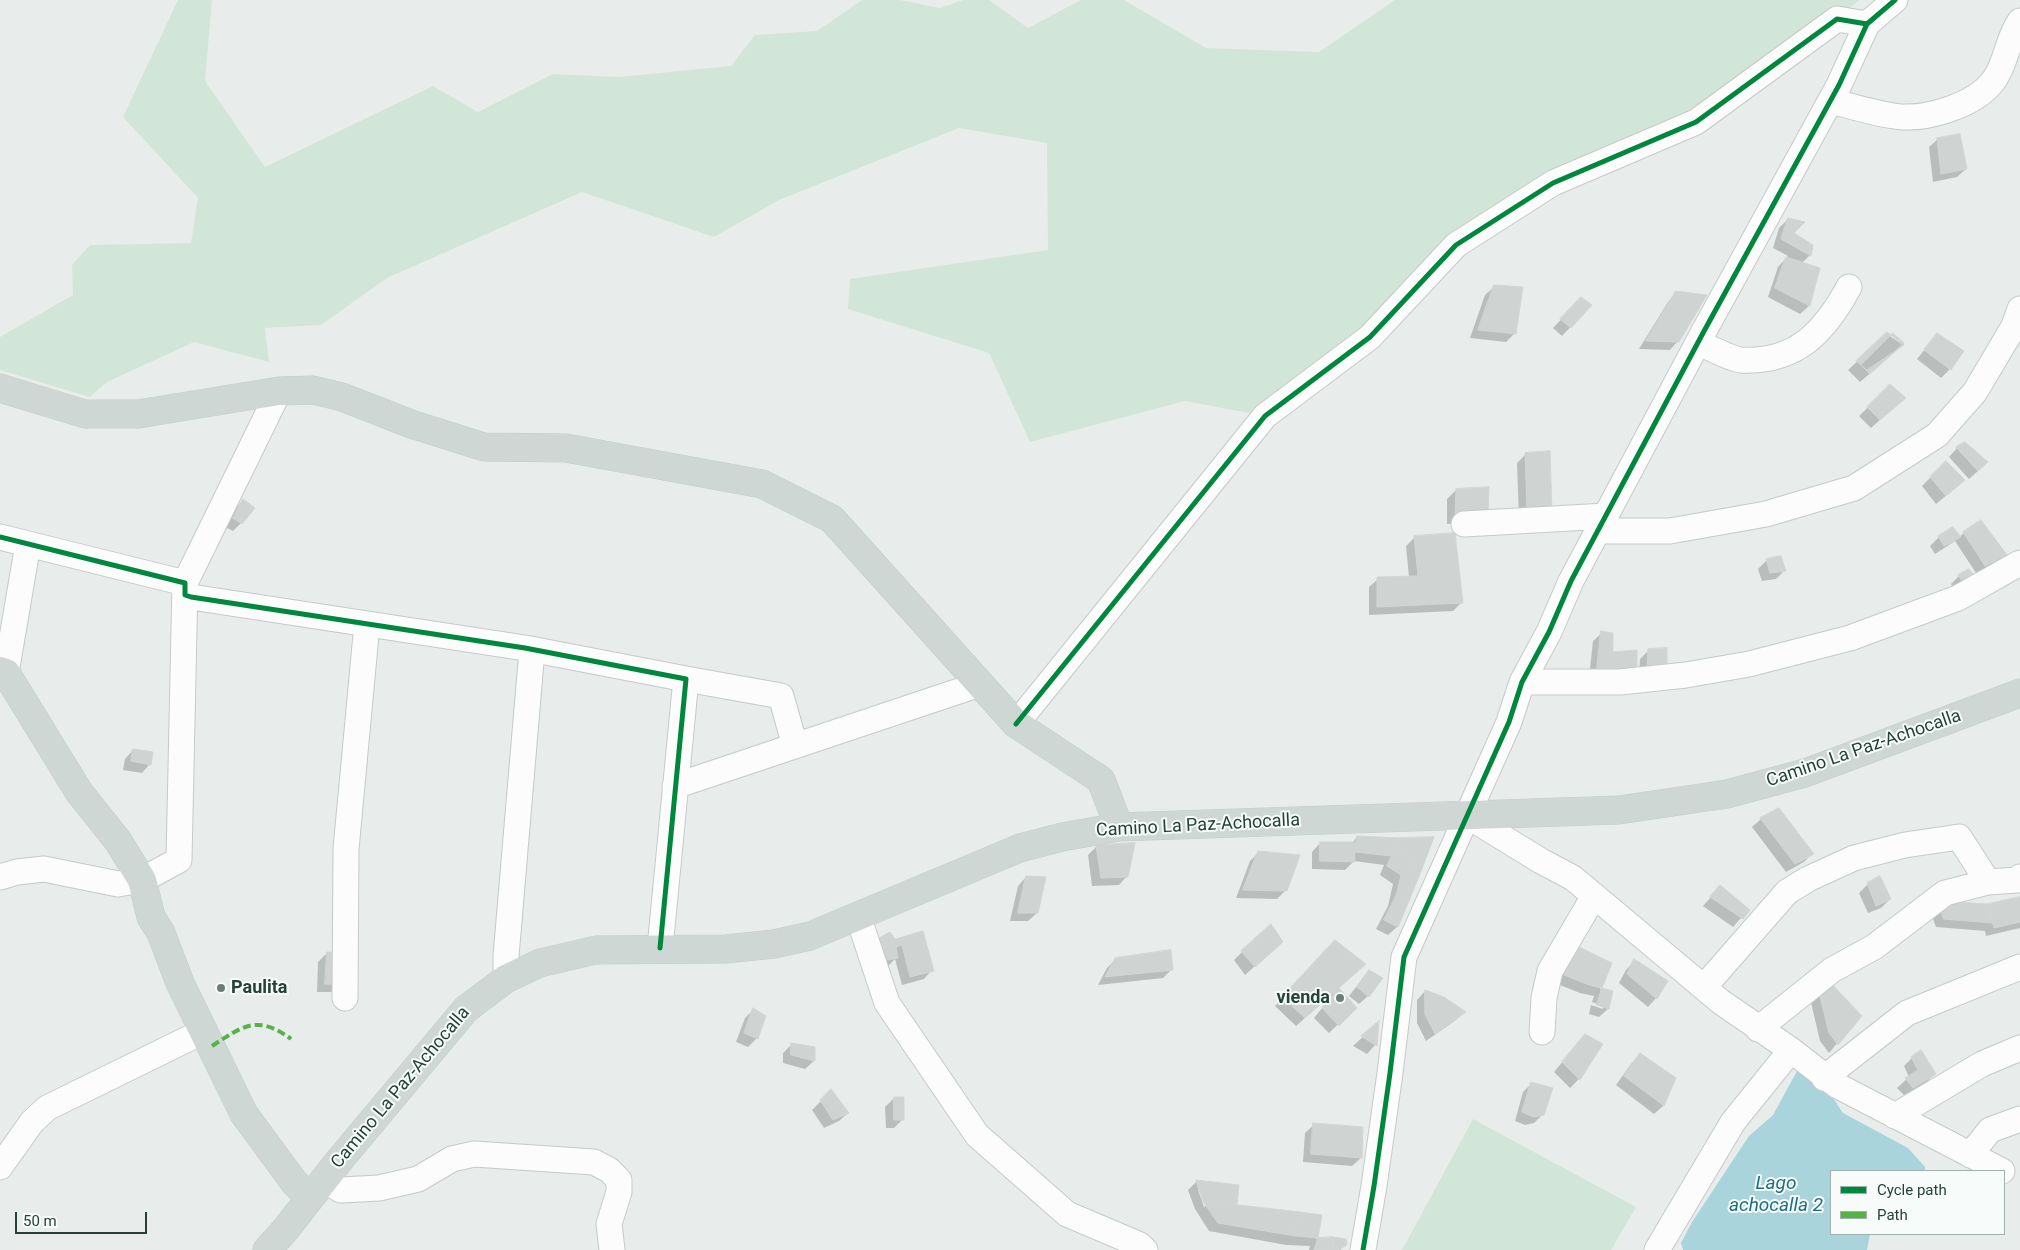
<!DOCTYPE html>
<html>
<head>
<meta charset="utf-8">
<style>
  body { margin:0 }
  #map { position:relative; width:2020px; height:1250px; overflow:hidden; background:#e8edeb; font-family:Roboto,sans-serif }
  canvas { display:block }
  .legend { position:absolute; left:1830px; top:1170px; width:175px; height:65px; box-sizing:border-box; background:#f7fbf9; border:1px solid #a3b1ad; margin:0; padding:6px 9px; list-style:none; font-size:15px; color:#24423a }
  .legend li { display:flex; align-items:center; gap:10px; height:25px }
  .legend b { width:25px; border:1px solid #a3b1ad }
  .scale { position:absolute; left:15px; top:1212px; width:132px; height:22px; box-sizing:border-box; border:2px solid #24423a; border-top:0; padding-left:6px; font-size:15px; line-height:18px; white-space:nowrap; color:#24423a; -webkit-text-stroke:4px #f7fbf9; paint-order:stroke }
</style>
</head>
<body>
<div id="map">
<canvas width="2020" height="1250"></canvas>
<ul class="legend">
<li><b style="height:6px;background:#00873e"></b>Cycle path</li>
<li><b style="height:6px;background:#55b346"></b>Path</li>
</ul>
<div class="scale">50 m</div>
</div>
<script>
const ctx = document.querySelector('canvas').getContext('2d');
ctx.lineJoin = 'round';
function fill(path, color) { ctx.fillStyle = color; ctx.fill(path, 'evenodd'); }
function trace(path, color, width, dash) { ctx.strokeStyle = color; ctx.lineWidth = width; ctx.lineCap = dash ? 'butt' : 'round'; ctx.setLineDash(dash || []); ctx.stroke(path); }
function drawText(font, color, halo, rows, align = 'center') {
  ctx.font = font + ' Roboto,sans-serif'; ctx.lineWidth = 4; ctx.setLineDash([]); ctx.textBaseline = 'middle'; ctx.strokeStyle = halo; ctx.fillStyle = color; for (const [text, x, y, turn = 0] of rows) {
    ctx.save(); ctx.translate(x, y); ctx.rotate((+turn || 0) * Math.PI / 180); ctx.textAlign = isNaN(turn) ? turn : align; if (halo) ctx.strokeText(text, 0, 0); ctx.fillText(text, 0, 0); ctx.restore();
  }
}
const green = new Path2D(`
  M178,0H212L205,81L265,167L433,86L478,112L553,74L619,77L731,66L755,35L817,31L862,0H900L940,8L963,0H989L1028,28L1081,0H1124L1206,48L1319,52L1395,0H1859L1837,19L1696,122L1456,245L1265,416L1185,401L1030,442L989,353L848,309L850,279L1048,250L1047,143L959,128L779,200L714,237L582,192L387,278L321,325L265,328L269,362L194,342L107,382L90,397L0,370V337L73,295L72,265L90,245L191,243L198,198L123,117Z
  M1473,1119L1636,1207L1611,1250H1402Z`);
const water = new Path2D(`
  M1797,1071L1823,1083L1843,1113L1908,1148L1925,1167V1171H1831V1234H1870L1867,1250H1683L1681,1243L1692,1222L1749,1136L1773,1115Z`);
const shadow = new Path2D(`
  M1938,139L1966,169L1957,177L1933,182L1929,147Z
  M1788,219L1792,234L1810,255L1802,263L1819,269L1809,306L1800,314L1768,297L1778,267L1788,256L1773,248L1779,228Z
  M1494,287L1515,333L1506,342L1470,338L1485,295Z
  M1676,293L1678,341L1670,350L1639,349L1668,302Z
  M1582,298L1591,305L1562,336L1553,328Z
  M1887,334L1903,345L1860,382L1848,370Z
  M1937,334L1950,369L1941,378L1917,359Z
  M1890,386L1904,398L1871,428L1859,416Z
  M1957,448L1978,471L1969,479L1949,457Z
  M1526,454L1550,511L1519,519L1517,463Z
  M1946,462L1954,489L1936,504L1922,486Z
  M1456,490L1478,523L1447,524V499Z
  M243,501L241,523L233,531L225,527L234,509Z
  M1964,533L2005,555L1996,564L1976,573L1955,541L1935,554L1930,546L1939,537H1959Z
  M1415,537L1462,602L1453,611L1369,615V587L1378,579L1409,577L1406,546Z
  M1767,560L1785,570L1776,579L1762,581L1758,569Z
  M1959,576L1974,577L1955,592L1951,584Z
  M1602,633L1612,654L1636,668L1589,677L1593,641Z
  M1665,649L1639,677L1640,659L1649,650Z
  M133,750L150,764L142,773L123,770L125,759Z
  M1761,819L1812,854L1804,862L1786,872L1752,827Z
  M1357,837L1399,839L1433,838L1397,927L1388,935L1376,929L1388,906L1393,884L1380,875L1384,865L1354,861L1345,870L1312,869V852L1320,843H1352Z
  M1097,846L1127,876L1119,885L1092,886L1088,855Z
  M1258,853L1285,891L1277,899L1236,898L1250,861Z
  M1026,877L1037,913L1028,921H1010L1018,886Z
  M1868,884L1890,899L1881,908L1868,913L1859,893Z
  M1712,896L1748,910L1733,927L1703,906Z
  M2020,898V928L1986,936L1985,931L1936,927L1930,911L1988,905Z
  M922,932L932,970L924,979L902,985L895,959L888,966L873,969L894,940Z
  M1579,948L1610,964L1600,989L1611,992L1608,1009L1599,1017L1589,1014L1591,1005L1603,1009V1006L1592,1002L1594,996L1580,993L1555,983L1571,957Z
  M1273,950L1245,975L1234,960L1242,952Z
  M1326,951L1338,988L1355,1008L1329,1033L1314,1018L1331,997L1330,996L1296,1026L1275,1006Z
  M327,953L340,984L331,992H317L318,962Z
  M1116,959L1172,969L1163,978L1098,985L1107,968Z
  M1634,961L1656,998L1648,1007L1619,983L1626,970Z
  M1369,971L1368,996L1359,1004L1349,996Z
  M1818,989L1860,1016L1829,1053L1820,1041L1810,998Z
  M1425,991L1464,1012L1456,1020L1426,1041L1417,1023V1000Z
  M753,1010L757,1038L748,1047L736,1042L745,1018Z
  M1377,1024L1375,1045L1367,1054L1353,1046Z
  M1585,1035L1601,1045L1579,1079L1570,1088L1554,1072Z
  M792,1044L814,1061L805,1069L783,1063V1053Z
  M1640,1055L1675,1078L1663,1106L1654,1114L1616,1085L1631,1064Z
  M1912,1058L1934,1074L1926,1083L1904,1095L1897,1088L1909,1077L1904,1066Z
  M1531,1084L1543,1114L1534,1123L1525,1125L1515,1121L1523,1092Z
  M831,1091L848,1113L839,1121L824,1128L812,1110Z
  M894,1098L903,1119L894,1128H886L885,1107Z
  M1314,1125L1361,1158L1352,1166L1303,1162L1305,1133Z
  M1197,1181L1238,1186L1235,1205L1321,1216L1316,1239L1345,1240L1346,1244L1340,1250H1309L1310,1246L1286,1245L1209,1231L1195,1209L1188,1190ZM1198,1190H1201L1206,1206L1204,1207Z`);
const building = new Path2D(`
  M1960,134L1967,169L1941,174L1937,138Z
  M1788,218L1805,222L1794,233L1813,245L1811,256L1781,239Z
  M1786,257L1820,268L1810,306L1775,288Z
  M1494,285L1523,287L1516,334L1478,330Z
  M1676,291L1707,295L1679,342L1646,341Z
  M1581,297L1592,305L1571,328L1560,319Z
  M1887,332L1904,345L1867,370L1856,361Z
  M1893,333L1904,343L1870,374L1861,365Z
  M1937,333L1964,351L1951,370L1924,350Z
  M1890,384L1906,398L1880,420L1867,407Z
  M1965,442L1988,462L1978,471L1956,447Z
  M1550,451L1552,512L1527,511L1525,453Z
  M1946,461L1965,480L1946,496L1930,477Z
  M1489,487L1488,515L1455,516L1456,489Z
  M243,499L255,508L242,524L233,518Z
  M1981,520L2007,555L1985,566L1963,532Z
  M1953,527L1961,537L1944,546L1938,536Z
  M1455,533L1463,603L1377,607V577L1418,576L1414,536Z
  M1781,556L1786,571L1770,573L1766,559Z
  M1969,569L1976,578L1964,584L1958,575Z
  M1601,631L1613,633V652L1637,650V669H1597Z
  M1667,648V666L1647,669L1648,649Z
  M133,749L153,752L151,765L131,761Z
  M1779,808L1814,854L1795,864L1760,818Z
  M1357,836L1399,838L1392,856L1355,852Z
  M1434,837L1420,874L1410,868L1414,857L1395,849L1399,838Z
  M1320,842H1354L1355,862L1320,861Z
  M1135,843L1128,877L1101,878L1096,845Z
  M1395,849L1414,857L1410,868L1420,874L1409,901L1396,896L1401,875L1387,866Z
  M1258,851L1300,855L1287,891L1243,890Z
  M1026,876L1046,877L1038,913H1018Z
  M1880,876L1891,899L1876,906L1867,883Z
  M1720,885L1750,910L1743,919L1710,897Z
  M1396,896L1409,901L1398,927L1384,920Z
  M2020,897V922L1994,928L1988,904Z
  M1938,901L1988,904L1993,923L1944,919Z
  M1271,924L1283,942L1255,967L1241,951Z
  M923,931L934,971L910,977L902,945L896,947L898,958L881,961L875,940L890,932L895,939Z
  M1335,940L1366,964L1305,1018L1282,997Z
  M1579,947L1612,963L1602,988L1589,985L1562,974Z
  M1171,950L1173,970L1105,977L1115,958Z
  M327,952L342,953L341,984H325Z
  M1634,959L1668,981L1657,999L1627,974Z
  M1369,970L1383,978L1369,997L1357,987Z
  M1828,980L1862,1016L1838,1045L1829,1033L1818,988Z
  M1339,988L1357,1008L1339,1026L1322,1008Z
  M1602,988L1613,991L1609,1009L1597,1005Z
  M1425,990L1444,997L1466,1012L1435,1034L1425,1014Z
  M753,1008L766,1016L758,1039L744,1033Z
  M1379,1021L1377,1046L1361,1036Z
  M1585,1034L1603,1044L1580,1080L1562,1062Z
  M791,1043L815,1047V1061L791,1055Z
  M1921,1050L1936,1074L1913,1088L1905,1078L1918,1070L1911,1057Z
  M1640,1053L1676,1078L1664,1106L1624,1076Z
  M1531,1082L1553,1088L1544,1115L1534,1117L1522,1112Z
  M831,1089L849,1113L833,1120L820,1100Z
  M894,1097H904V1120H894Z
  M1313,1123L1363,1127L1362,1158L1311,1154Z
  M1196,1180L1239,1185L1237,1204L1203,1201Z
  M1203,1201L1300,1212V1221L1294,1223L1295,1236L1218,1223Z
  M1300,1212L1322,1215L1318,1238L1295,1236L1294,1223L1300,1221Z
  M1333,1237V1250H1314L1318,1238Z
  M1333,1237L1346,1239L1347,1245L1338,1250H1333Z`);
const minor = new Path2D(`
  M1831,101C1851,106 1873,113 1894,116C1924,121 1975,106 1994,80C2007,62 2007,39 2020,21
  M1698,343C1710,347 1730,359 1741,360C1797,363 1825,331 1849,287
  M1464,524L1606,516
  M1598,531H1670L1766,514L1854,488L1937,435L1975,392L2014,326L2020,309
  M0,537L185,583V595L191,597L525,648L686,679L660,948
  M6,673L28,544
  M686,679L781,696L795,746
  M1522,682H1620L1686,675L1749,664L1850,638L1958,598L2020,563
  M1016,724L1265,416L1370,337L1456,245L1553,183L1696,122L1837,19L1867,24
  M675,786L980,684
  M1466,815L1541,861L1573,878L1721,1002L1791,1050L1836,1085L2002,1171
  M0,877L17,872L44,869L118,884L142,880L179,860L185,583L279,391
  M858,916L887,1003L977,1135L1067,1214L1140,1245L1145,1250
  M506,979V956L532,650
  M1704,987L1787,892L1808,879L1854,858L1905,845L1959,837L1988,882
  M345,998L346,849L367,624
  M1758,1029L1832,970L1874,947L1945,893L1988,882L2017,880L2020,877
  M1542,1032L1544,998L1550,971L1594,896
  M1824,1078L1907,1013L2020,967
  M1895,1116L1982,1064L2020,1048
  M1970,1155L1990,1130L2020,1119
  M0,1167L32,1122L47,1108L204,1031
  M323,1180L341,1190L379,1188L418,1179L452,1159L474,1154L594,1162L609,1170L619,1180V1192L609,1224L612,1250
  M1363,1250L1374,1186L1390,1073L1404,957L1509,722L1522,682L1549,632L1571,581L1703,333L1839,85L1867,24L1895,0
  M1657,1250L1733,1122L1791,1050`);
const major = new Path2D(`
  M0,388L85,414H138L279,391L313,390L342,397L411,424L484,447L566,448L762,484L832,519L1016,724L1101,780L1119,827
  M0,671L6,673L79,792L118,841L142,880L151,917L161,933L180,983L244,1114L294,1182L310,1198
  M267,1250L286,1229L338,1162L466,1009L506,979L540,963L596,950L726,949L774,944L810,936L1020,848L1062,837L1119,827L1619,810L1727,794L1805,773L2020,693`);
const quiet = new Path2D(`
  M212,1046C243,1026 257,1014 291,1039`);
const cycleway = new Path2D(`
  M0,537L185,583V595L191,597L525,648L686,679L660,948
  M1016,724L1265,416L1370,337L1456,245L1553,183L1696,122L1837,19L1867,24
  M1363,1250L1374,1186L1390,1073L1404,957L1509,722L1522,682L1549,632L1571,581L1703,333L1839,85L1867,24L1895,0`);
const markers = [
  [221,988,5,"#697e78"],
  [1340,998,5,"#697e78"]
];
const streetNames = [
  ["Camino La Paz-Achocalla",1864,749,-19],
  ["Camino La Paz-Achocalla",1198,826,-3],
  ["Camino La Paz-Achocalla",401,1088,-50]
];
const poiNames = [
  ["Paulita",231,988],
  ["vienda",1330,998,"right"]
];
const waterNames = [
  ["Lago",1776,1184],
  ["achocalla 2",1776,1206]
];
fill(green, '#d1e6d8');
fill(water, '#a9d4db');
fill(shadow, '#0003');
fill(building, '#cfd4d2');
trace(building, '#d1d6d4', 1);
trace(minor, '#c5cac8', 27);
trace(major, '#c3ccc9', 29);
trace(minor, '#fcfcfc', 25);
trace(major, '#cfd7d5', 28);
trace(quiet, '#55b346', 4, [8, 4]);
trace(cycleway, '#00873e', 5);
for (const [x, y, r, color] of markers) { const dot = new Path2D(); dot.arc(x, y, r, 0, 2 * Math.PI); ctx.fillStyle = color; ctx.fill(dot); trace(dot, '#f7fbf9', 2); }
drawText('18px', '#24423a', '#f7fbf9', streetNames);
drawText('bold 18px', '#24423a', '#f7fbf9', poiNames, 'left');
drawText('italic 19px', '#1c6f80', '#f7fbf9', waterNames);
</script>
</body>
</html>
